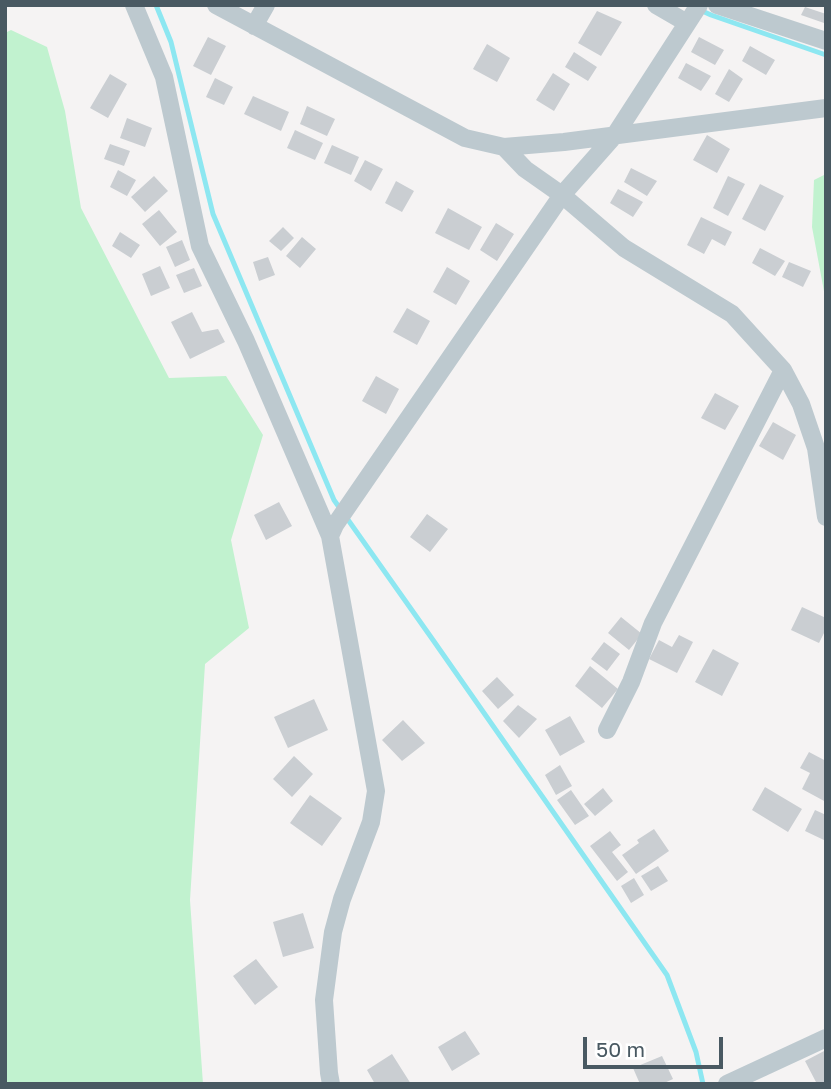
<!DOCTYPE html>
<html>
<head>
<meta charset="utf-8">
<style>
  body { margin:0 }
  #map { position:relative; width:831px; height:1089px; overflow:hidden; background:#f5f3f3; font-family:"Golos Text",sans-serif }
  canvas { display:block }
  .frame { position:absolute; inset:0; border:7px solid #495962; pointer-events:none }
  .scale { position:absolute; left:583px; top:1037px; width:140px; height:32px; box-sizing:border-box; border:4px solid #495962; border-top:0; padding-left:9px; font-size:21px; line-height:24px; white-space:nowrap; color:#495962; -webkit-text-stroke:5px #fff; paint-order:stroke }
</style>
</head>
<body>
<div id="map">
<canvas width="831" height="1089"></canvas>
<div class="frame"></div>
<div class="scale">50 m</div>
</div>
<script>
const ctx = document.querySelector('canvas').getContext('2d');
ctx.lineJoin = 'round';
function fill(path, color) { ctx.fillStyle = color; ctx.fill(path, 'evenodd'); }
function trace(path, color, width, dash) { ctx.strokeStyle = color; ctx.lineWidth = width; ctx.lineCap = dash ? 'butt' : 'round'; ctx.setLineDash(dash || []); ctx.stroke(path); }
const green = new Path2D(`
  M11,30L47,47L65,111L81,208L169,378L226,376L263,435L231,540L249,628L205,664L190,900L203,1084H5V33Z
  M826,174V302L812,227L814,180Z`);
const stream = new Path2D(`
  M156,5L171,42L213,214L334,500L433,640L667,975L696,1052L703,1084
  M700,10L711,15L826,55`);
const building = new Path2D(`
  M805,7L826,14L824,23L801,15Z
  M597,11L622,22L601,56L578,43Z
  M208,37L226,46L211,75L193,66Z
  M699,37L724,50L715,65L691,52Z
  M487,44L510,58L497,82L473,69Z
  M750,46L775,60L766,75L742,61Z
  M574,52L597,67L588,81L565,67Z
  M686,63L711,76L701,91L678,78Z
  M729,69L743,79L729,102L715,94Z
  M553,73L570,84L554,111L536,100Z
  M110,74L127,84L108,118L90,108Z
  M215,78L233,87L224,105L206,97Z
  M253,96L289,112L281,131L244,114Z
  M307,106L335,119L327,136L300,124Z
  M127,118L152,128L145,147L120,138Z
  M295,130L323,143L315,160L287,148Z
  M707,135L730,149L717,173L693,160Z
  M110,144L130,151L124,166L104,159Z
  M332,145L359,157L351,175L324,163Z
  M365,160L383,169L371,191L354,181Z
  M631,168L657,181L647,196L624,182Z
  M118,170L136,180L127,196L110,187Z
  M154,176L168,191L145,212L131,197Z
  M728,176L745,184L728,216L713,208Z
  M396,181L414,191L402,212L385,203Z
  M760,184L784,196L765,231L742,219Z
  M618,189L643,202L633,217L610,203Z
  M448,208L482,227L469,250L435,233Z
  M159,210L177,232L160,246L142,224Z
  M701,217L732,232L725,246L712,239L704,254L687,245Z
  M496,223L514,234L497,261L480,250Z
  M283,227L294,238L281,251L269,241Z
  M120,232L140,245L131,258L112,246Z
  M302,237L316,249L300,268L286,256Z
  M182,240L190,260L175,267L166,247Z
  M760,248L785,261L775,276L752,263Z
  M268,257L275,275L259,281L253,262Z
  M789,262L811,271L803,287L782,277Z
  M160,266L170,288L151,296L142,274Z
  M447,267L470,281L456,305L433,292Z
  M194,268L202,286L184,293L176,275Z
  M407,308L430,321L417,345L393,332Z
  M192,312L202,332L218,329L225,342L190,359L171,322Z
  M376,376L399,389L386,414L362,401Z
  M715,393L739,406L725,430L701,418Z
  M773,422L796,435L783,460L759,446Z
  M279,502L292,526L266,540L254,515Z
  M427,514L448,529L430,552L410,537Z
  M802,607L826,618V629L819,643L791,630Z
  M621,617L642,634L629,650L608,633Z
  M679,635L693,642L677,673L649,659L659,640L672,647Z
  M604,642L620,654L607,671L591,659Z
  M713,649L739,663L722,696L695,682Z
  M590,666L618,689L602,708L575,686Z
  M497,677L514,695L498,709L482,691Z
  M314,699L328,730L288,748L274,717Z
  M518,705L537,719L519,738L503,721Z
  M570,716L585,742L560,756L545,730Z
  M403,720L425,743L402,761L382,740Z
  M809,752L826,761V802L802,789L810,773L800,768Z
  M294,756L313,774L292,797L273,779Z
  M560,765L572,786L556,795L545,775Z
  M765,787L802,809L788,832L752,810Z
  M603,788L613,801L595,816L584,804Z
  M571,790L589,816L575,825L557,800Z
  M310,795L342,818L322,846L290,823Z
  M815,810L826,815V841L805,831Z
  M654,829L669,851L636,874L622,855L639,843L637,840Z
  M610,831L621,845L612,852L628,872L617,881L590,846Z
  M658,866L668,881L651,891L641,876Z
  M634,878L644,895L631,903L621,886Z
  M303,913L314,948L283,957L273,922Z
  M256,959L278,987L255,1005L233,976Z
  M465,1031L480,1054L452,1071L438,1047Z
  M826,1050V1083L817,1084L805,1061Z
  M392,1054L411,1084H375L367,1070Z
  M662,1056L673,1079L662,1084H640L633,1068Z`);
const minor = new Path2D(`
  M134,5L164,77L200,246L246,341L330,536L376,791L371,822L342,899L333,932L324,1000L329,1073L331,1084
  M216,5L465,138L504,147L564,142L826,108
  M656,5L687,23
  M717,5L826,41
  M254,26L266,5
  M504,147L525,169L562,195L624,248L732,314L783,370L801,404L816,448L826,517
  M330,536L335,525L562,195L615,135L699,5
  M607,730L631,682L653,623L783,370
  M727,1084L826,1038`);
fill(green, '#c1f2cf');
trace(stream, '#8de7f1', 5);
fill(building, '#caced2');
trace(minor, '#bdc9cf', 18);
</script>
</body>
</html>
